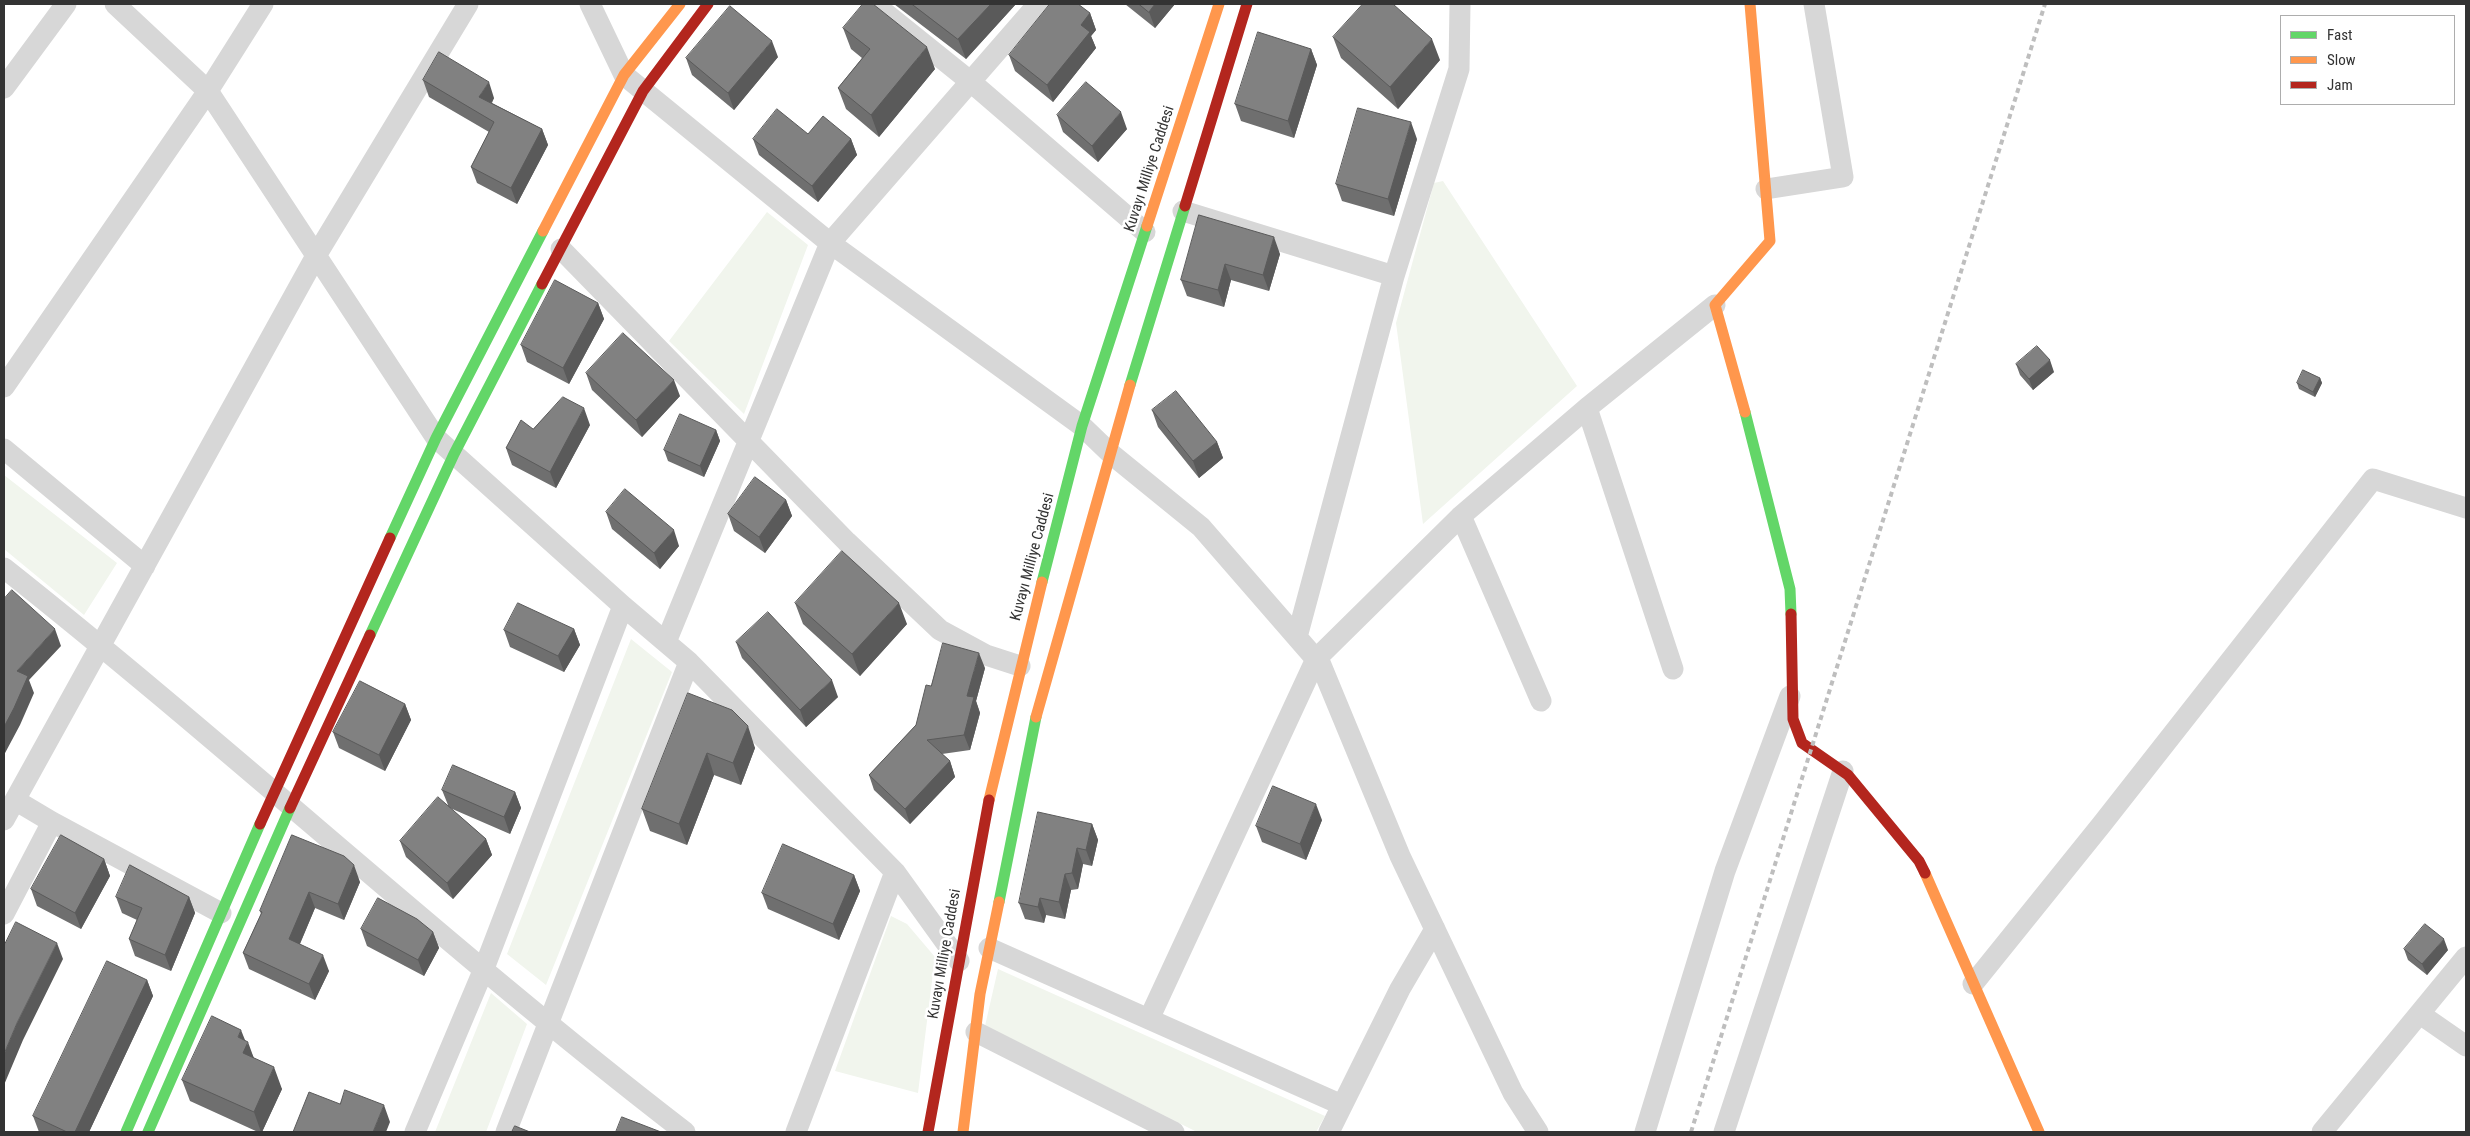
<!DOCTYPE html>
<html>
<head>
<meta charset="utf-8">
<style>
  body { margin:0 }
  #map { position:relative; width:2470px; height:1136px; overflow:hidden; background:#fff; font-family:"Roboto Condensed",sans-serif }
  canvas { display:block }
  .frame { position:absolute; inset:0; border:5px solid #333; pointer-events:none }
  .legend { position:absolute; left:2280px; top:15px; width:175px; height:90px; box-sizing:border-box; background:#fff; border:1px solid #adadad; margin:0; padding:6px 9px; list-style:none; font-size:15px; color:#333 }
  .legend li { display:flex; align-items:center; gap:10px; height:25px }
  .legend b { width:25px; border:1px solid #adadad }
</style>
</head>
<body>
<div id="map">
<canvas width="2470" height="1136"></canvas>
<div class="frame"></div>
<ul class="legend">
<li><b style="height:6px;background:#63d668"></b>Fast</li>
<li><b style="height:6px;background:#ff974d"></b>Slow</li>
<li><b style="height:6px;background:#b3261e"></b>Jam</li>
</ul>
</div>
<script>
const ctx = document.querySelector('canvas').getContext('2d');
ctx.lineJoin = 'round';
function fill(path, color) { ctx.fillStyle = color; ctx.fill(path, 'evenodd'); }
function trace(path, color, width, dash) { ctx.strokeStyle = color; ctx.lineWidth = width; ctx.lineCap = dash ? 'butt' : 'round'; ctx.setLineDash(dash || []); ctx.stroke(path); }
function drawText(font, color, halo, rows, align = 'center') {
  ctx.font = font + ' "Roboto Condensed",sans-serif'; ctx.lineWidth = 5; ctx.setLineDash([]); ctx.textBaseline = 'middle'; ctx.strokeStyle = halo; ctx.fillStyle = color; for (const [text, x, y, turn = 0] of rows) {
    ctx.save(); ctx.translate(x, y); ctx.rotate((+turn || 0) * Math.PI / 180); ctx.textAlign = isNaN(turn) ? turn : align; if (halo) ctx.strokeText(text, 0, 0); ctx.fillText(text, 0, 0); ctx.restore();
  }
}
const green = new Path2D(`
  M1443,181L1577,386L1423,524L1396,323L1434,183Z
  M767,212L808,245L744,414L669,341Z
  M4,475L117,563L84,615L4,549Z
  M631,639L672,672L546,985L507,954Z
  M891,916L907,924L935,957L918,1093L835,1071Z
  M998,969L1325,1116L1316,1132H1197L985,1026Z
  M491,993L527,1024L486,1132H435Z`);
const street = new Path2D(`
  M115,4L208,91L436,438L623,606L689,662L895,872L959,961
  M590,4L624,75L830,243L1082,426L1110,453L1201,527L1321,665L1400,856L1513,1093L1538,1132
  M874,4L971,82L1145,232
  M4,88L66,4
  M1766,189L1843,177L1814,4
  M1183,211L1394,276
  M561,249L847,542L940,630L986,655L1020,666
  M4,387L208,91L263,4
  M1587,408L1673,669
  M4,449L145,566
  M1461,516L1541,701
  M4,568C235,751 451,952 685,1132
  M1297,637L1394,276L1459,69L1460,4
  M666,642L830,243L1038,4
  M15,800L52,822L221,913
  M4,820L317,254L468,4
  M4,914L52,822
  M989,948L1342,1105
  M1973,984L2102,824L2373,479L2466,508
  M2420,1014L2466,1046
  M1149,1019L1316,659L1461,516L1587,408L1715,305
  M976,1032L1174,1132
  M415,1132L483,971L623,606
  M506,1132L689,662
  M796,1132L895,872
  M1329,1132L1400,989L1435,929
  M1645,1132L1725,871L1790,696
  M1724,1132L1843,771
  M2322,1132L2466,957`);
const fast = new Path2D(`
  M1130,385L1185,206
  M1745,412L1790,589L1791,614
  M390,538L436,438L543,231
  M1042,582L1082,426L1147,226
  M370,635L454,454L542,284
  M999,902L1036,717
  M126,1132L260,824
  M148,1132L290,808`);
const slow = new Path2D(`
  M1147,226L1219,4
  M543,231L624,75L680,4
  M1745,412L1715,305L1770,241L1750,4
  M1036,717L1130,385
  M989,800L1042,582
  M1925,873L2039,1132
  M963,1132L980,994L999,902`);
const jam = new Path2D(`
  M1185,206L1247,4
  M542,284L643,91L708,4
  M1791,614L1793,719L1802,743L1848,775L1919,861L1925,873
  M290,808L370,635
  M260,824L390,538
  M928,1132L989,800`);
const rail = new Path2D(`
  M1691,1132L2045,4`);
const wall = new Path2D(`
  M894,4H1016L966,59Z
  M1125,4H1175L1155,28Z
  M1090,13L1096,30L1091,36L1096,48L1053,102L1015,71L1009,55Z
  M843,28L935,69L879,137L846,109L838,88L862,58L851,49Z
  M1333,37L1440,60L1398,109L1341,58Z
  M1311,49L1317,65L1294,138L1241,121L1235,104Z
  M778,57L734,110L692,75L686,58Z
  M423,80L494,98L492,103L542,129L548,145L517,204L477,183L471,167L489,132L429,97Z
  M1057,115L1127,129L1098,162L1063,132Z
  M808,134L851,139L857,155L818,202L759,155L753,139Z
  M1417,139L1394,216L1342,201L1336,184Z
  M1199,215L1280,254L1269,291L1231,280L1224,307L1187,296L1181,280Z
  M598,303L604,319L569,384L527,362L521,345Z
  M2016,364L2054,372L2033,390L2020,375Z
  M586,373L680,396L642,437L592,390Z
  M2320,378L2322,383L2315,397L2299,389L2297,383Z
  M1152,410L1217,442L1223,458L1199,478L1158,427Z
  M590,425L556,488L512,465L506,448L533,429Z
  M716,430L720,441L704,477L668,461L664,450Z
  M786,500L792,516L765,553L734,531L728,514Z
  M606,512L679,546L660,569L612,529Z
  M795,603L907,624L860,676L803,624Z
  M574,629L580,645L564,672L510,647L504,630Z
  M736,642L838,697L806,727L742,658Z
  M985,668L976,701L980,713L970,750L942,754L950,761L955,777L910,824L874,790L869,775L916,725L931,686Z
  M405,704L411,720L385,771L339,748L333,732Z
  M732,710L755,748L741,785L714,775L687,845L650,831L642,809Z
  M442,790L515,792L521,808L510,834L450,808L486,839L492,855L453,899L406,857L400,841L448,805Z
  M1322,820L1306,860L1262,842L1256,826Z
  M1092,824L1098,840L1092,866L1083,864L1078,889L1071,890L1065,919L1046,915L1044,923L1025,919L1019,903Z
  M292,835L360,882L344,920L315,908L300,944L329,971L315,1000L249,969L243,953L261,914L260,911Z
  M104,859L110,876L81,929L37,906L31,889Z
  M854,875L860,891L839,940L768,909L762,893Z
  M116,897H189L195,913L171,971L135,956L129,939L137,920L122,913Z
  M361,929L433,932L439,948L424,976L367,946Z
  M2404,949L2448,950L2427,975L2408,960Z
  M147,980L153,996L89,1132H39L33,1116Z
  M245,1041L254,1058L282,1089L262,1132H258L190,1101L182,1080Z`);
const shadedWall = new Path2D(`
  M991,4H1016L966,59L958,39Z
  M1155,4H1175L1155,28L1149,12Z
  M1090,13L1096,30L1091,36L1096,48L1053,102L1047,85L1081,25Z
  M1432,39L1440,60L1398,109L1390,87Z
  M772,41L778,57L734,110L728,93Z
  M927,47L935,69L879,137L871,115Z
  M1311,49L1317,65L1294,138L1288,121Z
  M489,82L494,98L485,113L479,97Z
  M1121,112L1127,129L1098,162L1092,146Z
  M1411,122L1417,139L1394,216L1388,199Z
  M542,129L548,145L517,204L511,188Z
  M851,139L857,155L818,202L812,186Z
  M1274,237L1280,254L1269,291L1263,275Z
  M1225,264L1231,280L1224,307L1218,290Z
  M598,303L604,319L569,384L563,368Z
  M2050,360L2054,372L2033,390L2029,379Z
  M2320,378L2322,383L2315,397L2313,392Z
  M674,380L680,396L642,437L636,420Z
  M584,408L590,425L556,488L550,472Z
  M716,430L720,441L704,477L700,466Z
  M1217,442L1223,458L1199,478L1193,461Z
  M786,500L792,516L765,553L759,537Z
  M674,530L679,546L660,569L654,553Z
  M899,603L907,624L860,676L852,654Z
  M55,629L61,646L29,680L34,693L20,725L4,755V727L17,671Z
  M574,629L580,645L564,672L558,656Z
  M979,653L985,668L976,701L980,713L970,750L964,735L967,696Z
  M832,680L838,697L806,727L800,710Z
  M405,704L411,720L385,771L379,755Z
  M748,726L755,748L741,785L733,763Z
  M707,753L714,775L687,845L679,824Z
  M950,761L955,777L910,824L905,809Z
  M515,792L521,808L510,834L504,817Z
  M1316,804L1322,820L1306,860L1300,844Z
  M1092,824L1098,840L1092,866L1086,850Z
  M486,839L492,855L453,899L447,883Z
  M1077,848L1083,864L1078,889L1072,873Z
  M104,859L110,876L81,929L75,913Z
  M354,865L360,882L344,920L338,904Z
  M1065,874L1071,890L1065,919L1059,902Z
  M854,875L860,891L839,940L833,924Z
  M309,892L315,908L295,955L289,939Z
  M189,897L195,913L171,971L165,955Z
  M1040,898L1046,915L1044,923L1038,907Z
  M433,932L439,948L424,976L418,960Z
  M2444,939L2448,950L2427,975L2422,964Z
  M57,943L63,959L23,1040L4,1085V1054L17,1023Z
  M323,955L329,971L315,1000L309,984Z
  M147,980L153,996L89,1132H75Z
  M241,1030L247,1045L248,1042L256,1064L251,1075L238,1037Z
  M274,1067L282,1089L262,1132H261L254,1112Z
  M384,1105L390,1122L386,1132H373Z`);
const building = new Path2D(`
  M863,4H873L927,47L871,115L838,88L870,49L843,28Z
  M912,4H991L958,39Z
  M1050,4H1078L1090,13L1081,25L1090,32L1047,85L1009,55Z
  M1139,4H1155L1149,12Z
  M1363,4H1393L1432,39L1390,87L1333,37Z
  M730,6L772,41L728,93L686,58Z
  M1258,32L1311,49L1288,121L1235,104Z
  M439,52L489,82L479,97L542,129L511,188L471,167L494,122L423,80Z
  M1086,82L1121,112L1092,146L1057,115Z
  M1358,108L1411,122L1388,199L1336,184Z
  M777,109L808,134L823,116L851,139L812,186L753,139Z
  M1199,215L1274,237L1263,275L1225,264L1218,290L1181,280Z
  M555,280L598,303L563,368L521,345Z
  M623,333L674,380L636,420L586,373Z
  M2037,346L2050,360L2029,379L2016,364Z
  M2303,370L2320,378L2313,392L2297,383Z
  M1176,391L1217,442L1193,461L1152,410Z
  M563,397L584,408L550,472L506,448L521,420L533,429Z
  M680,414L716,430L700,466L664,450Z
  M755,477L786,500L759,537L728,514Z
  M625,489L674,530L654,553L606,512Z
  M842,551L899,603L852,654L795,603Z
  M12,590L55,629L17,671L28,676L14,708L4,727V599Z
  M518,603L574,629L558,656L504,630Z
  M768,612L832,680L800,710L736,642Z
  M943,643L979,653L967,696L974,697L964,735L927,740L950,761L905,809L869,775L916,725L926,685L931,686Z
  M360,681L405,704L379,755L333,732Z
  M688,693L732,710L748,726L733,763L707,753L679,824L642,809Z
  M453,765L515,792L504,817L442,790Z
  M1273,786L1316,804L1300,844L1256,826Z
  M438,797L486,839L447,883L400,841Z
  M1038,812L1092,824L1086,850L1077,848L1072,873L1065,874L1059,902L1040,898L1038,907L1019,903Z
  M61,835L104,859L75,913L31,889Z
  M292,835L344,856L354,865L338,904L309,892L289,939L323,955L309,984L243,953L262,912L260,911Z
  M783,844L854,875L833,924L762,893Z
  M130,865L189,897L165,955L129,939L142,908L116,897Z
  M378,898L417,919L433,932L418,960L361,929Z
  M16,922L57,943L17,1023L4,1054V946Z
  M2425,924L2444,939L2422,964L2404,949Z
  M107,961L147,980L75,1132H67L33,1116Z
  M212,1016L241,1030L238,1037L248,1042L243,1053L274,1067L254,1112L182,1080Z
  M345,1090L384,1105L373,1132H293L309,1092L340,1104Z
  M622,1117L661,1132H616Z
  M515,1126L530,1132H512Z`);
const streetNames = [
  ["Kuvayı Milliye Caddesi",1150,169,-72],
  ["Kuvayı Milliye Caddesi",1033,557,-75],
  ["Kuvayı Milliye Caddesi",945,954,-80]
];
fill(green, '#f1f5ed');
trace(street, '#d7d7d7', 21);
trace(fast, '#63d668', 11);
trace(slow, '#ff974d', 11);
trace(jam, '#b3261e', 11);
trace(rail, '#bebebe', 4, [5, 4]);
fill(wall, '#6f6f6f');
fill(shadedWall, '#5a5a5a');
fill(building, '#818181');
trace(building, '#5a5a5a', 1);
drawText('15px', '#333', '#fff', streetNames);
</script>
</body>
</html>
